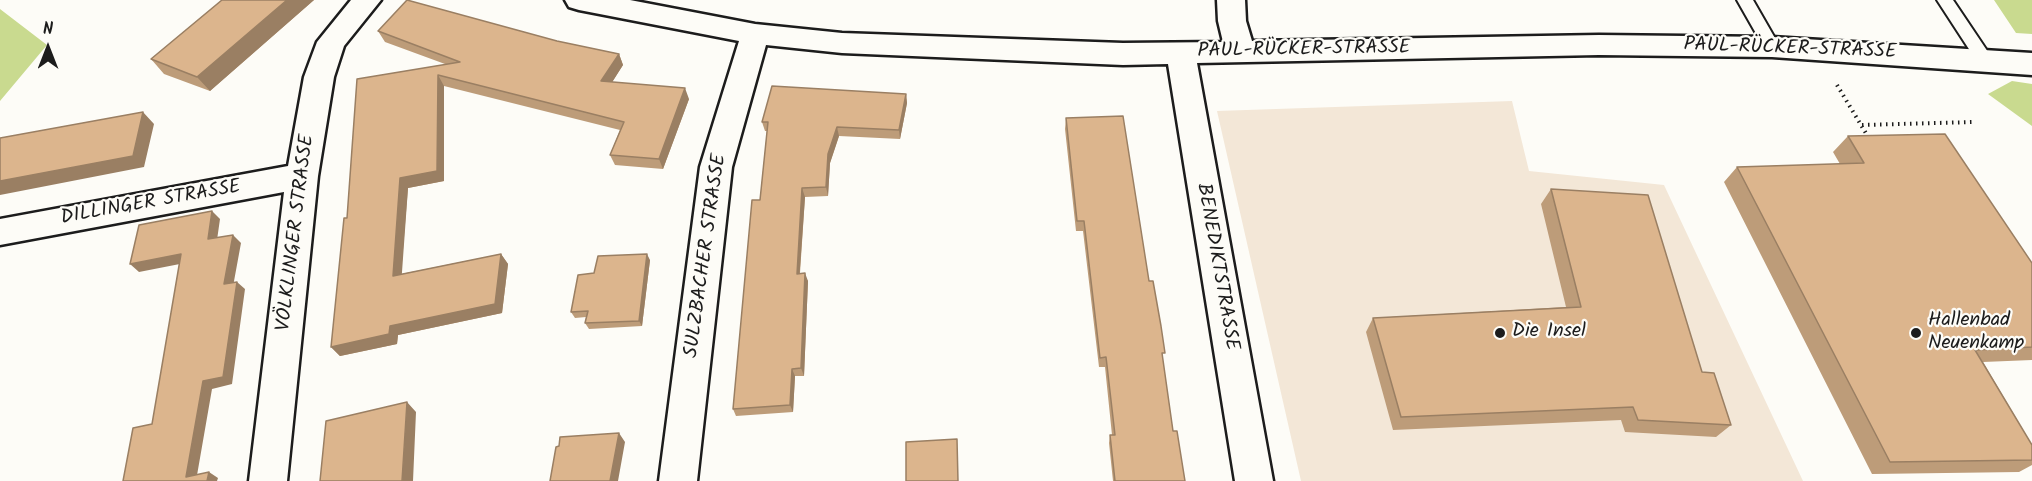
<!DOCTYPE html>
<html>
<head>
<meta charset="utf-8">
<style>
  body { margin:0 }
  #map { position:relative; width:2032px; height:481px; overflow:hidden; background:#fdfcf7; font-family:Kalam,sans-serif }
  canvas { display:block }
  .north { position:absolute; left:18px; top:18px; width:60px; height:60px; -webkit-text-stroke:4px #fdfcf7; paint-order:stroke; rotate:0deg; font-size:16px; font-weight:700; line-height:24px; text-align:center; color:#1c1c1c }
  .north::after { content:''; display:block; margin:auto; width:21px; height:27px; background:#1c1c1c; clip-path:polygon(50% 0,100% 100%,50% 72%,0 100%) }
</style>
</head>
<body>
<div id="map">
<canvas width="2032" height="481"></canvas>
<div class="north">N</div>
</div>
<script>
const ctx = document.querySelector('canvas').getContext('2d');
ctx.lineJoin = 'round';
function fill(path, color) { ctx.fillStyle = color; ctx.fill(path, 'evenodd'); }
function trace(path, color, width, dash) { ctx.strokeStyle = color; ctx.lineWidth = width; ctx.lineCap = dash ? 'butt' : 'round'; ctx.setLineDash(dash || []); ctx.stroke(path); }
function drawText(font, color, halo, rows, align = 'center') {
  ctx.font = font + ' Kalam,sans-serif'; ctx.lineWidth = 4.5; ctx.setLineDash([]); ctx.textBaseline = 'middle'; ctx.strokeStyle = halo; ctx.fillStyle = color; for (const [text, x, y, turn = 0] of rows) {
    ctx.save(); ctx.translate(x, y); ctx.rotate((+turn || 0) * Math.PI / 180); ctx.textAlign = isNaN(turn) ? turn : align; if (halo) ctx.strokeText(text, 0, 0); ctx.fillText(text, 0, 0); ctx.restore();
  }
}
const built = new Path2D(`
  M1512,101L1529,171L1664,185L1803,481H1301L1217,111Z`);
const green = new Path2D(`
  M1994,0H2032V34L2016,33Z
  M0,9L47,45L0,101Z
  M2012,81L2032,84V126L1988,94Z`);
const path = new Path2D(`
  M1837,85L1870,140
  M1862,125L1974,122`);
const lane = new Path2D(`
  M1737,0H1753L1780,47L1778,51H1766Z
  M1937,0H1953L1990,55L1992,59L1990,63H1978Z`);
const street = new Path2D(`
  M351,0H381L344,46L334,77L318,176L287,481H249L284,192L0,245V219L288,166L304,77L317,42Z
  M565,0H630L755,24L842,33L1123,43L1223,42L1218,21L1217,0H1245L1246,21L1252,41L1599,35L1772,37L2032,53V75L1772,57L1599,55L1197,63L1273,481H1235L1168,64L1123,65L842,53L766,45L732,167L697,481H659L700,167L739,41L579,10L569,7Z`);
const wall = new Path2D(`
  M222,0H314L210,91L164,74L151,59Z
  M378,31L557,41L619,54L623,65L612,82L689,99L663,169L615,165L610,155L620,130L444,86V181L408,188L401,274L501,254L508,264L502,313L398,335L397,344L340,356L331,347L347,218L445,64L385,42Z
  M906,94L907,103L900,139L839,136L830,163L828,196L805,197L800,273L808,281L804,376H795L793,412L736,416L733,409L760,200L767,131H765L762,122Z
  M1066,118L1149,281L1163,361L1173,431L1185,481H1113L1109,443L1110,435H1112L1105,367H1099L1083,231H1076L1065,129Z
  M1848,136L2032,263V360L1983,362L2032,445V465L2019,472L1872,474L1724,182L1737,167L1840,164L1833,152Z
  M1551,189L1702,372L1731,425L1716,437L1625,432L1621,420L1393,430L1366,332L1373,318L1566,307L1541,204Z
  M650,260L642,326L589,329L585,323L586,317L575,318L571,312L594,273Z`);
const shadedWall = new Path2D(`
  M287,0H314L210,91L197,77Z
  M619,54L623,65L606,92L601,81Z
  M438,75L444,86V181L408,188L401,286L393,276L400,178Z
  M685,88L689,99L663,169L659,159Z
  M906,94L907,103L900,139L899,130Z
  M143,112L154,124L144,167L0,195V181Z
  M837,127L839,136L830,163L828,196L826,187L828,154Z
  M802,188L805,197L799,282L797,274Z
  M212,211L220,219L216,247L208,239Z
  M233,235L241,243L232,292L224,284Z
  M181,254L190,262L139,272L130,264Z
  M501,254L508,264L502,313L398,335L397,344L340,356L331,347L390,326Z
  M647,254L650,260L642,326L639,321Z
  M805,273L808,281L804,376L801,368Z
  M237,282L245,289L232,384L212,389L196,481L186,477L203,381Z
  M792,369L795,376L793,412L790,405Z
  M407,402L416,412L413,481H402Z
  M619,433L625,442L618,481H610Z
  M209,472L218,478L217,481H207Z`);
const building = new Path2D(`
  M222,0H287L197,77L151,59Z
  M407,0L557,41L619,54L601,81L685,88L659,159L610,155L624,122L438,75L437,171L400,178L393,276L501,254L495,304L390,326L389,334L331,347L344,218H347L357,79L460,62L378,31Z
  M772,86L906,94L899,130L837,127L828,154L826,187L802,188L797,274L805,273L801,368L792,369L790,405L733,409L752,200H760L768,122H762Z
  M143,112L133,156L0,181V138Z
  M1123,116L1149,281H1153L1161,326L1165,353H1162L1173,431H1177L1185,481H1115L1110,435H1115L1106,357L1100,358L1084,221H1077L1066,118Z
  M1945,134L2032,263V347L1975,350L2032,445V460L1890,462L1737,167L1864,163L1848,136Z
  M1551,189L1648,195L1702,372L1714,373L1731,425L1638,420L1633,407L1401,417L1373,318L1581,307Z
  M212,211L208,239L233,235L224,284L237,282L223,377L203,381L186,477L209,472L207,481H123L133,428L152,424L181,254L130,264L139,225Z
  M647,254L639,321L585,323L588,311L571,312L578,275L594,273L598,256Z
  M407,402L402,481H320L326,421Z
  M619,433L610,481H550L556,447L559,446L560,437Z
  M957,439L958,481H906V442Z`);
const markers = [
  [1500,333,6,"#1c1c1c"],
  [1916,333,6,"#1c1c1c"]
];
const streetNames = [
  ["PAUL-RÜCKER-STRASSE",1790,50,2],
  ["PAUL-RÜCKER-STRASSE",1304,51,-1],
  ["DILLINGER STRASSE",151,204,-10],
  ["VÖLKLINGER STRASSE",297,233,-83],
  ["SULZBACHER STRASSE",707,256,-82],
  ["BENEDIKTSTRASSE",1216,267,80]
];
const poiNames = [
  ["Hallenbad",1928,322],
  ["Neuenkamp",1928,345],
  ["Die Insel",1512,333]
];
fill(built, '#f3e7d7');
fill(green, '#c9da8f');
trace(lane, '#1c1c1c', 4);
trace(street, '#1c1c1c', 5);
trace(path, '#1c1c1c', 4, [1.5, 4.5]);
fill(lane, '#fdfcf7');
fill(street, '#fdfcf7');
fill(wall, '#bd9c79');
fill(shadedWall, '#9a7f63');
fill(building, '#dcb58d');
trace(building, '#9a7f63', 1.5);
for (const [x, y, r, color] of markers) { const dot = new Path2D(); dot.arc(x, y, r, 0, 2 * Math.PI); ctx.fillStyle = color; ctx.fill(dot); trace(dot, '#fdfcf7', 2); }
drawText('20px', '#1c1c1c', '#fdfcf7', streetNames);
drawText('20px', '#1c1c1c', '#fdfcf7', poiNames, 'left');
</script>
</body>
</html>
